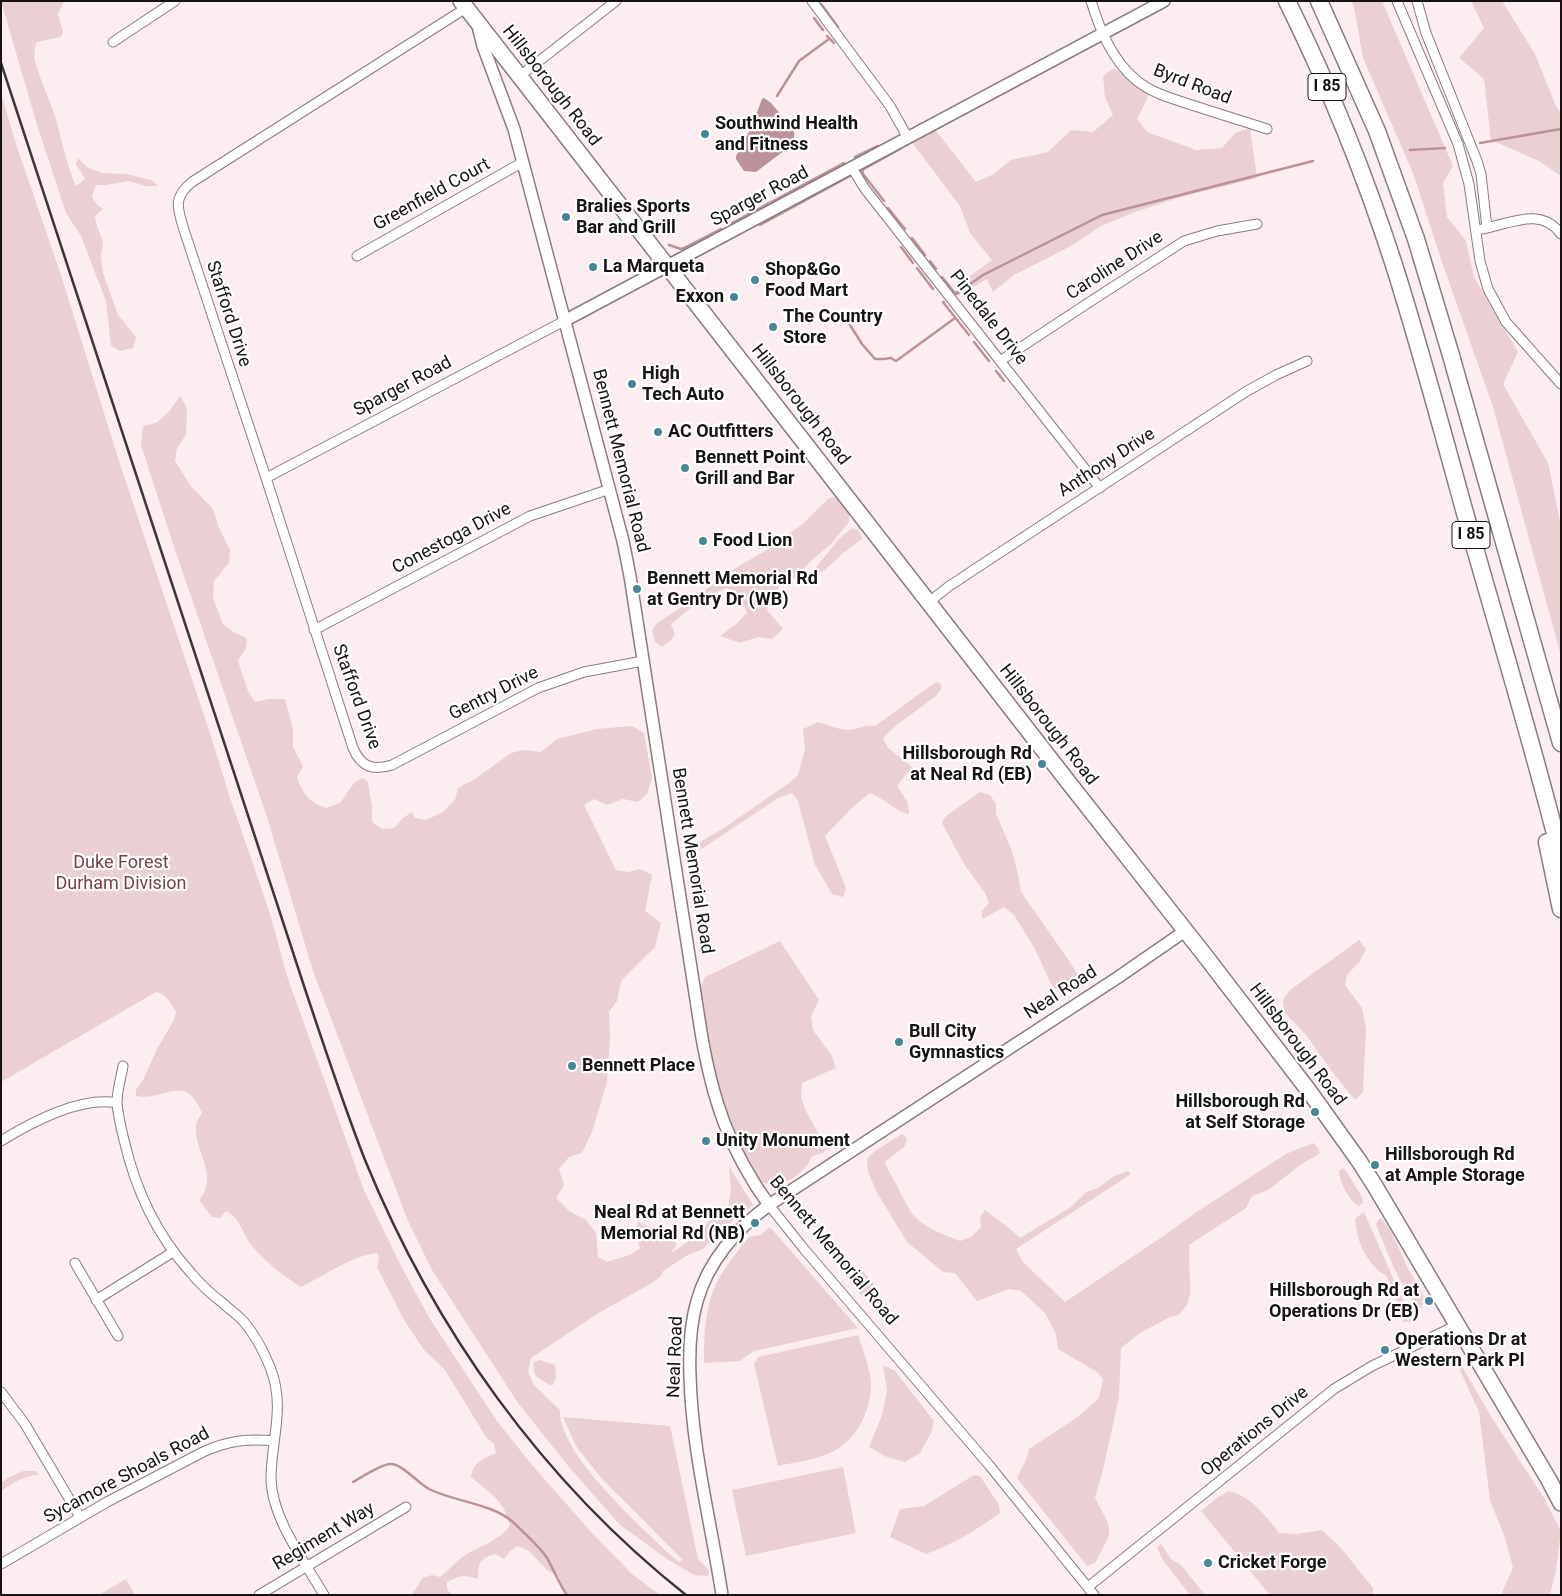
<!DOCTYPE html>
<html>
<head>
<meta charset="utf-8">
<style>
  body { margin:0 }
  #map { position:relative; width:1562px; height:1596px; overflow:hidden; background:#fceef0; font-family:Roboto,sans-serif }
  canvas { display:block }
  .frame { position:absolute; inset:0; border:2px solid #171213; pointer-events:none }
</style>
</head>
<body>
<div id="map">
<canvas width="1562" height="1596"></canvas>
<div class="frame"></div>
</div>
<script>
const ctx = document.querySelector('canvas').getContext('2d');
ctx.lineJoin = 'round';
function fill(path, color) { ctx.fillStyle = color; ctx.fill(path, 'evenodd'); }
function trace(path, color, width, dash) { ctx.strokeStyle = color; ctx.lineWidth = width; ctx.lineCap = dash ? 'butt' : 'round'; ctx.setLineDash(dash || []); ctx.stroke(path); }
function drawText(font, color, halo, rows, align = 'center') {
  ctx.font = font + ' Roboto,sans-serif'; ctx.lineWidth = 4.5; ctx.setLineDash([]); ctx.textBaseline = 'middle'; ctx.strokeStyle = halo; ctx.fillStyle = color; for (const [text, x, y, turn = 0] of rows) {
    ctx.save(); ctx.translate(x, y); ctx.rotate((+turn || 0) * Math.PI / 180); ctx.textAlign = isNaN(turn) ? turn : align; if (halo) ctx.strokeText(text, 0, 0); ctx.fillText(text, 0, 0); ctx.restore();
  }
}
const green = new Path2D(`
  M1,1H64L58,14L63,32L61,37L37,42C34,48 34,55 35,61C40,80 49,98 55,116C62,139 66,164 76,186L85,179L76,164L78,158L87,167L102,173L126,174L151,180L158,186H145L129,181L106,185H96L92,197L97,205L103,209L95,216L97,226L103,242L101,256L103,273L118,315L136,337L133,348L120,351L111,346L106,301L81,236L66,213L37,125Z
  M1351,1H1382L1453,166L1443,183L1447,217L1466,241L1474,277L1518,352L1503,384L1548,463L1561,526V656L1493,407L1442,262L1413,173L1363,58L1354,7Z
  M1471,1H1502L1535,54L1556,106L1561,114V176L1539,161L1491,140L1484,79L1459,58L1484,28Z
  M1114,68L1149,95L1137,119L1147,132L1196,150L1222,148L1235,133L1250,128L1257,178L1181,197L1135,212L1101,226L1071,246L1014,275L993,292L987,279L963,293L958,289L970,276L992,260L970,233L960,206L911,141L934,128L976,182L994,174L1011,160L1048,152L1071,130L1093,132L1113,115L1105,97L1103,76Z
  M1,93L17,147L61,275L119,461L210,733L230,798L250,855L271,917L287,976L364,1190L402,1268L430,1319L497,1421L532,1465L592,1533L632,1574L660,1595H565L559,1577L547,1570L529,1551L518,1546L510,1551L504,1559L495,1554C479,1559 478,1563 478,1579C464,1574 460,1575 447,1582V1589L452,1595H404L412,1594L418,1586L422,1578L432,1575L440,1577C448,1571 455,1562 464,1556C479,1546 498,1541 510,1526C505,1501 489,1492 471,1477C472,1463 484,1458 496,1453L494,1444L486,1437L445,1370L424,1350L404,1320L377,1267L379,1258L377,1253C353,1255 324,1276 301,1287C282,1275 267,1263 252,1246C243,1235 240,1217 226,1211L220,1218L212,1217L199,1200C220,1176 194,1151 196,1127C196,1122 199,1118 202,1113C185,1071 165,1102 136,1096V1090L143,1080L157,1049L174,1020L176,1012C171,1003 166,994 156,992L1,1082Z
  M180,396L187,408L186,435L177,448L175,461L190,485L213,509L219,528L230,550L229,563L214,581L213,598L223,624L235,633L247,638L246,648L238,661L248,691L255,702L268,699H285L293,729V747L303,766L297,777C304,796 308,801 326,808L340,803L354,783L362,778L368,782L372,807V822L382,829L394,828L403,818L412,812L415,818L426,820L443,812L455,800L458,788L475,779L511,753L524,750L541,752L557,739L597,729L632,726L644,733L652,778L647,794L638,802L623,799L607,805L594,799L584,805L616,870L629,872L640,869L652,875L645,911L661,923L655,947L621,981L617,1001L609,1012L610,1038L607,1082L592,1132L582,1153L569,1157L559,1169L564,1185L556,1198L569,1211L586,1220L596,1233L598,1257L607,1262L632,1254L640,1248L636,1232L638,1222L665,1232L677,1244L670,1254L689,1241L699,1237L709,1220L728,1208L731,1189L729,1166L753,1205L718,1233L703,1249L686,1256L663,1271L661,1276L652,1283L597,1314L531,1358L528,1372L534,1385L560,1410C558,1453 637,1522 667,1552L679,1562L683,1560L602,1479L576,1446L563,1417L670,1426L698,1559L709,1570L708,1576L694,1575L667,1559L620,1525L569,1467L518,1403L432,1270L408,1221L313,971L267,817L175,550L141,445L143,426L156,423L168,413Z
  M836,497L849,514V522L831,544L811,561L798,576L780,586L770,600L767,610L783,629L772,639L758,637L740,643L720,636L735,625L747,613L740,597L727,588C708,594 685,611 671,625L675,634L671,640L662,647L655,642L652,630L657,623L693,600L727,573L765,551L804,523L829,498Z
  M852,528L858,530L863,538L841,555L825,570L818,573L814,570L838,540Z
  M936,682L941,684V690L936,696L894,727L883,738L888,748L912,767L897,786L908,803L909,814C894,811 884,798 870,793L854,806L825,836L846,888L843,897L832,894L815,865L798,801L792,793L778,798L703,848L695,850V845L727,826L789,783L798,775L805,749L803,729L818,722C828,725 839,730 850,730C859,729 866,724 875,726Z
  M980,792L990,795L996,804V814L1012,851L1018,874L1021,892L1070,962L1082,982L1074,990L1062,996L1051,984L1034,947L1014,915L1004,907L982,919V911L989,903L985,893L964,864L942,823L946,816Z
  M1359,940L1366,949L1360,961L1347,975L1345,985L1362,1008L1366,1029L1363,1092L1355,1100L1330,1069L1307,1036L1284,1012L1283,1000L1290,990Z
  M780,941L819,1000L811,1016L813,1030L832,1056L836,1068L802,1083L801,1097L805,1109L820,1137L828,1141L832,1145L823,1153L812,1156C806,1172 788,1185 771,1184C767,1184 763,1183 759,1182L728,1132L700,1008L701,985L705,977Z
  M902,1134L907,1138L905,1146L885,1162C888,1172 895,1180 899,1190C904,1199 908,1209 915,1217C925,1228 947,1236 960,1241L971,1237L981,1227L980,1217L985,1210L1010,1229L1020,1238L1071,1207L1086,1192L1098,1188L1114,1176L1128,1171L1131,1174L1016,1249L1023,1262L1065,1302L1165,1235L1198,1211L1286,1154L1313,1143L1318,1148L1320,1153L1314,1157L1303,1163L1268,1190L1252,1196L1246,1208L1189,1245L1190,1294L1187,1305L1179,1315L1170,1317L1140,1333L1121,1348L1119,1397L1103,1470L1095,1498C1114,1534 1114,1527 1095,1563L1087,1566L1017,1478L1026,1460L1029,1449L1079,1416L1099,1398L1103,1379L1097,1372L1058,1349L1056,1334L1045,1313L1021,1291L1009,1289L977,1301L955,1273L943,1272L907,1242L876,1191L868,1171L867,1159L875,1151Z
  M1343,1168L1346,1171L1362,1197L1363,1203L1359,1206C1350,1203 1338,1179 1339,1171Z
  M1364,1212L1412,1321L1403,1322V1315L1386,1275C1375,1272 1362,1251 1359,1240C1357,1233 1356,1226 1355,1219Z
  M1381,1218C1395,1234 1400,1254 1410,1272C1416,1282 1420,1288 1425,1300L1421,1308C1406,1302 1383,1242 1376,1224L1378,1220Z
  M770,1227L858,1328L754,1351L740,1361L704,1363C704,1333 705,1301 721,1275C729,1262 739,1249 749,1237L760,1235Z
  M863,1271L878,1289L865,1300L850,1282Z
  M858,1335C863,1351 870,1367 871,1384C871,1410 857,1439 834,1451C817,1460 796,1462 778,1466L754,1364L758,1357Z
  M1457,1358L1492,1418L1544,1498L1561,1531L1556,1570L1550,1595H1503L1502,1592L1513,1568L1505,1538L1490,1500L1479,1412L1456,1361Z
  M539,1360L555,1365L556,1378L553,1385H550C538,1378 532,1377 534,1362Z
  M883,1365L895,1371L934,1421L931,1433L920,1453L905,1462L887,1457L869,1447L882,1415L887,1390Z
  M843,1467L856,1533L746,1556L732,1490Z
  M23,1471H35L39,1475C25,1475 12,1483 1,1491V1483L8,1478Z
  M974,1475L980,1476L999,1505L1000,1513C976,1530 954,1544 926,1554L890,1537L900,1509L924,1506Z
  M1229,1491C1252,1497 1265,1515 1279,1533L1297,1534L1322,1530L1341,1548L1373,1588V1595H1270L1201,1511L1218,1497Z
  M1161,1544L1171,1559L1181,1565L1205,1595H1190L1162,1559L1157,1547Z
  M126,1579L135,1595H99Z`);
const water = new Path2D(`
  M764,98L771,103L793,129C796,136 794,141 789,147L756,172L744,171L736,159V156L751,128L762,99Z`);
const stream = new Path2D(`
  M821,4L838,27
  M814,18L823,30
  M827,36L834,43
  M777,96L799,61L829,39
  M1480,143L1561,129
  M1410,150L1445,148
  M855,157L878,146
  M884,201L863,174L862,170L900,149
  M888,208L905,229
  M732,223L844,163
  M760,225L850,176
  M912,238L925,255
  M669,245L681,249L684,248L721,229
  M901,247L913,263
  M930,261L936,269
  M917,268L933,289
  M942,277L954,292L959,293
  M956,294L983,275L1102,215L1313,161
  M944,302H943L969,335
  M848,322L862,344L875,359H884L891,358L896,361L955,318
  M974,342L989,361
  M996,371L1004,381
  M353,1482C362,1477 383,1463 391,1464C402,1464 418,1483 429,1489C455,1502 491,1503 513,1522C522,1531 541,1548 547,1558C554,1570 559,1584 567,1595`);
const minor = new Path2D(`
  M812,1L890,106L908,138
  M1091,1C1100,30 1112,60 1136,80C1153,94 1174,99 1195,106C1219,114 1243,121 1267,129
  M1397,1L1458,144L1469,184L1480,261L1488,289L1506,322L1561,384
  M1417,1L1426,33L1477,161L1481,174L1487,228
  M466,8L192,182C172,198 178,209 184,230L266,478L353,748C361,767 373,771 392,765L538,688L584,672L643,661
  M113,42L175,1
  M520,76L616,1
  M852,168L865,189L1100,488
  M1482,229C1510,224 1541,206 1561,234
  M357,256L523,162
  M1000,361L1085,305L1184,241L1217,231L1257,224
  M266,478L566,320
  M929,602L948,587L978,567L1247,391L1276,375L1307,361
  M314,630L530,516L610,489
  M123,1066C121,1078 117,1090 117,1103C118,1115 121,1128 124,1140C136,1191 156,1234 191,1273C201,1285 212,1295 224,1304C230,1310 238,1315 244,1322C255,1335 264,1352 270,1367C286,1407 271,1440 271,1479C272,1519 305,1562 324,1595
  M1,1141C32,1122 81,1096 117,1103
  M769,1205L804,1249L989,1465L1094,1595
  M75,1263L118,1336
  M96,1300L173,1252
  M1,1392L25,1424L80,1517
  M1,1564L107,1502L203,1452C227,1441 248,1438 274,1441
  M1088,1587L1334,1389L1372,1366L1457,1325
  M259,1595L406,1507`);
const tertiary = new Path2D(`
  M478,26L483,46L514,129L623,541L630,576L701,1032C712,1098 729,1150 769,1205
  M566,320L1164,1
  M722,1595C711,1522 692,1451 690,1376C689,1351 690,1325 697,1301C708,1262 736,1229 769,1205L1117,978L1185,931`);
const primary = new Path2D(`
  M461,1L1069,783L1203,953L1309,1091L1359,1161L1375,1186L1549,1480L1561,1503`);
const motorway = new Path2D(`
  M1287,1C1329,86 1365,175 1394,265C1420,347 1442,430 1465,513C1497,627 1532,741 1561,857
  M1319,1L1377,131L1416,239L1450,352L1561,743
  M1547,842L1561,909`);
const rail = new Path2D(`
  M1,63L305,989C324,1046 343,1104 365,1160C434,1329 542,1481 686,1595`);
const markers = [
  [705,134,5,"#468699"],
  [566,217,5,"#468699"],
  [593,267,5,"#468699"],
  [755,280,5,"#468699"],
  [734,297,5,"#468699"],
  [773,327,5,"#468699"],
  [632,384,5,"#468699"],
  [658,432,5,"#468699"],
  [685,468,5,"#468699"],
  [703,541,5,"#468699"],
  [637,589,5,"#468699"],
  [1042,764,5,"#468699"],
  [899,1042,5,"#468699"],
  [572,1066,5,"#468699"],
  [1315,1112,5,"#468699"],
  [706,1141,5,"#468699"],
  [1375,1165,5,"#468699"],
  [755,1223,5,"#468699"],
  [1429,1301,5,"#468699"],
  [1385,1350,5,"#468699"],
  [1208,1563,5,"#468699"]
];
const shields = [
  [1327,87,38],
  [1471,535,38]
];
const shieldNames = [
  ["I 85",1327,87],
  ["I 85",1471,535]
];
const streetNames = [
  ["Byrd Road",1192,85,21],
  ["Hillsborough Road",551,86,52],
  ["Greenfield Court",432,195,-29],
  ["Sparger Road",760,197,-28],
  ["Caroline Drive",1115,266,-33],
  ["Stafford Drive",228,314,72],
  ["Pinedale Drive",988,318,52],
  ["Sparger Road",403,387,-28],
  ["Hillsborough Road",800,405,52],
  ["Bennett Memorial Road",620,461,76],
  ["Anthony Drive",1107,463,-33],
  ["Conestoga Drive",452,539,-28],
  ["Gentry Drive",494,694,-27],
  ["Stafford Drive",356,697,70],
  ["Hillsborough Road",1048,725,52],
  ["Bennett Memorial Road",692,861,81],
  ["Neal Road",1061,993,-33],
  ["Hillsborough Road",1297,1045,53],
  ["Bennett Memorial Road",833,1251,50],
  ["Neal Road",676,1357,-88],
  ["Operations Drive",1255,1432,-39],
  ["Sycamore Shoals Road",127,1476,-28],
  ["Regiment Way",324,1537,-31]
];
const poiNames = [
  ["Southwind Health",715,124],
  ["and Fitness",715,145],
  ["Bralies Sports",576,207],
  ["Bar and Grill",576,228],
  ["La Marqueta",603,267],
  ["Shop&Go",765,270],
  ["Food Mart",765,291],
  ["Exxon",724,297,"right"],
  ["The Country",783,317],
  ["Store",783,338],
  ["High",642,374],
  ["Tech Auto",642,395],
  ["AC Outfitters",668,432],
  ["Bennett Point",695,458],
  ["Grill and Bar",695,479],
  ["Food Lion",713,541],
  ["Bennett Memorial Rd",647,579],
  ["at Gentry Dr (WB)",647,600],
  ["Hillsborough Rd",1032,754,"right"],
  ["at Neal Rd (EB)",1032,775,"right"],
  ["Bull City",909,1032],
  ["Gymnastics",909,1053],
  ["Bennett Place",582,1066],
  ["Hillsborough Rd",1305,1102,"right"],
  ["at Self Storage",1305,1123,"right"],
  ["Unity Monument",716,1141],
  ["Hillsborough Rd",1385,1155],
  ["at Ample Storage",1385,1176],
  ["Neal Rd at Bennett",745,1213,"right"],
  ["Memorial Rd (NB)",745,1234,"right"],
  ["Hillsborough Rd at",1419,1291,"right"],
  ["Operations Dr (EB)",1419,1312,"right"],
  ["Operations Dr at",1395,1340],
  ["Western Park Pl",1395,1361],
  ["Cricket Forge",1218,1563]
];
const parkNames = [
  ["Duke Forest",121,863],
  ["Durham Division",121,884]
];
fill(green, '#eacfd3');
fill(water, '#bb9299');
trace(stream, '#bb9299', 2.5);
trace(minor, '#897c7e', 11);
trace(tertiary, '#897c7e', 14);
trace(primary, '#897c7e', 18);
trace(motorway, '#897c7e', 19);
trace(minor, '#fff', 9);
trace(tertiary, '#fff', 11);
trace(primary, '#fff', 15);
trace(motorway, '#fff', 16);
trace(rail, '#3d3738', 2.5);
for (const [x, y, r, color] of markers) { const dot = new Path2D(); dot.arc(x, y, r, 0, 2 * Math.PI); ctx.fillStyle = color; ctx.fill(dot); trace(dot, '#fff', 2); }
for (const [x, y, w] of shields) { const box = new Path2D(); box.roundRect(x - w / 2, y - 13.5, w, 27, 4); ctx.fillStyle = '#fff'; ctx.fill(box); trace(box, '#171213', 1); }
drawText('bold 16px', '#171213', null, shieldNames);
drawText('18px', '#171213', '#fff', streetNames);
drawText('bold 18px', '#171213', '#fff', poiNames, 'left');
drawText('18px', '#783f4a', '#fff', parkNames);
</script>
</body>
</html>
